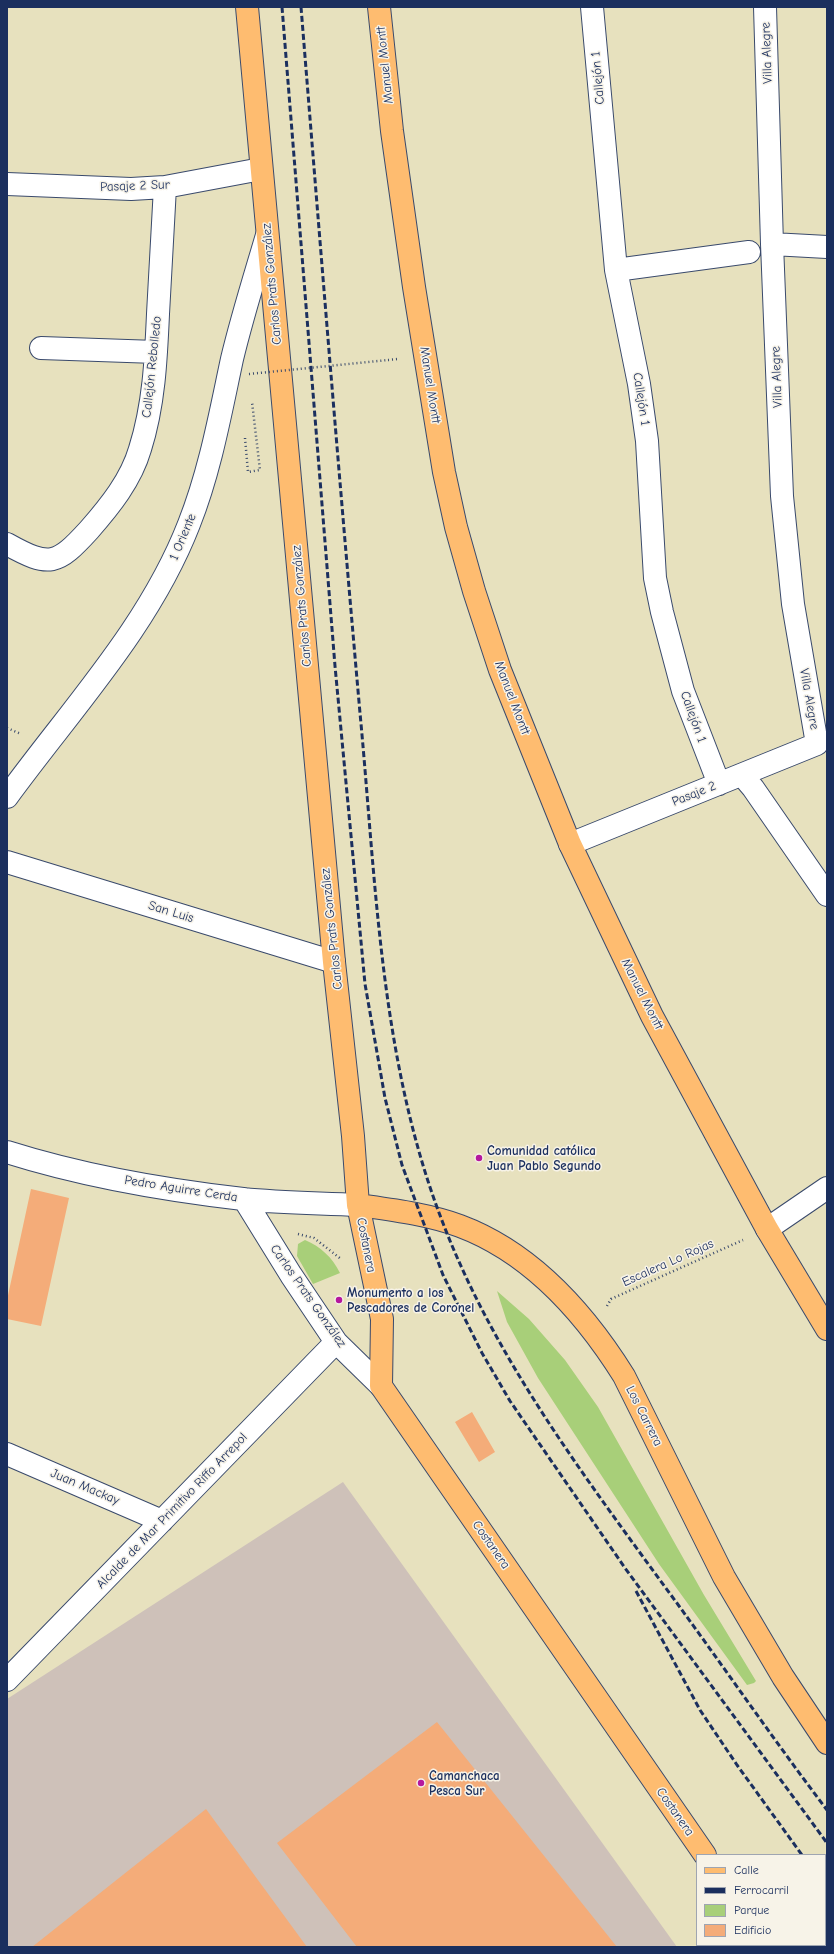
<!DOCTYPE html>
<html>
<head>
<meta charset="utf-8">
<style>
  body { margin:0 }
  #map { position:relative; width:834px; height:1954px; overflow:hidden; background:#e7e1be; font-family:"Comic Neue",sans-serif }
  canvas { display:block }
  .frame { position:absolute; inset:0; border:8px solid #1b2f5e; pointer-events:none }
  .legend { position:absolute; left:696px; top:1854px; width:130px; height:92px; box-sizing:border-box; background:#f7f3e8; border:1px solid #9fa5b1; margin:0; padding:5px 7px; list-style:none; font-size:12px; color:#1b2f5e }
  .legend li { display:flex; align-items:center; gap:8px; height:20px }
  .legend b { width:20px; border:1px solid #9fa5b1 }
</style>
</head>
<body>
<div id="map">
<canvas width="834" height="1954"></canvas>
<div class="frame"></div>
<ul class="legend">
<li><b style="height:5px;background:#febc70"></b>Calle</li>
<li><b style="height:5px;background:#1b2f5e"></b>Ferrocarril</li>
<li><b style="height:11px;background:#a8cf79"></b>Parque</li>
<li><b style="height:11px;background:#f4ac79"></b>Edificio</li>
</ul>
</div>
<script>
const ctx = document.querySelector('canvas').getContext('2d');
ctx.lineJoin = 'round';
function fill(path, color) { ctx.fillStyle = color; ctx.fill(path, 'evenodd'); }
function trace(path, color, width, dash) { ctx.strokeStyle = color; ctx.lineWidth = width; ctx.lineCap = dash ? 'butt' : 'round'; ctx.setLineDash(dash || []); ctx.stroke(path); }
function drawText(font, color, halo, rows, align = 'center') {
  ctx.font = font + ' "Comic Neue",sans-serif'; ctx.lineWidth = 3; ctx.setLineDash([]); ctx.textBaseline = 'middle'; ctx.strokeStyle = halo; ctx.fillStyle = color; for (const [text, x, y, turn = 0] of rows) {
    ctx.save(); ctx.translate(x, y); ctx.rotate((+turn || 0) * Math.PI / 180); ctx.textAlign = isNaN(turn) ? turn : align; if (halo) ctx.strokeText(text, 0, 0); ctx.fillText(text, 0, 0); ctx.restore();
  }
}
const industrial = new Path2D(`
  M343,1482L677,1947H7V1699Z`);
const green = new Path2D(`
  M305,1240C321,1247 332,1257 340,1273L313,1284L297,1256L298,1244Z
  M497,1291L529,1319L565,1360L598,1407L704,1595L756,1681L754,1683L747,1685L659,1564L538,1378L507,1322Z`);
const building = new Path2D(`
  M31,1189L69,1198L41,1326L7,1319V1300Z
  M472,1412L495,1452L479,1462L455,1422Z
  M437,1722L617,1947H357L277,1843Z
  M206,1809L307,1947H32Z`);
const path = new Path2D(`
  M388,360L398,359
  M245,438L248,472L260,470L252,402
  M7,728L21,734
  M298,1234L314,1238L341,1259
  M607,1306L611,1299L743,1240`);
const minor = new Path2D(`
  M592,7L616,270L639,384L647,441L655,578L662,612L683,691L719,784
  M7,184L131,189L165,187L261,169
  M772,244L827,247
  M616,270L749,252
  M41,348L156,352
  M7,544C50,568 57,565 89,530C110,506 131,480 140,449C154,405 156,359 158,314C160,271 163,229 165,187
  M742,775L753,788L827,895
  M7,797C71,709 149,627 189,524C210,471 220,415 232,359C242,317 255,276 267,235
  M570,844L817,744L793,604L782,496L772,244L765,7
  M7,862L334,962
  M7,1152C83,1176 164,1190 243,1199C281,1203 320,1203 358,1205
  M244,1199L291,1275L336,1342L381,1386
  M767,1229L827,1188
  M7,1454L162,1521
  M7,1680L336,1342`);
const major = new Path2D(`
  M247,7L334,962L353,1136L358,1205L382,1319L381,1386L705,1855
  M379,7L392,131L414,287L444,472L456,527L474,591L500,670L570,844L652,1016L767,1229L827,1329
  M358,1205C393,1210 427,1214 460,1226C532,1253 584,1312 624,1376L724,1577L783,1677L827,1743
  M768,1945L769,1947`);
const rail = new Path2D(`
  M282,7L335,666L365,984L385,1098L402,1165L443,1275L482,1353L510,1401L625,1568L827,1843
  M301,7C320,242 339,477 360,713C376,882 380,1058 441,1218C495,1361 590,1484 679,1606C728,1673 776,1743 827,1810
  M636,1591L700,1710L737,1765L802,1855
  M825,1886L827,1889`);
const pathBridge = new Path2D(`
  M249,374L388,360`);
const markers = [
  [479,1158,4,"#b5179e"],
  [339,1300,4,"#b5179e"],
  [421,1783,4,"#b5179e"]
];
const streetNames = [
  ["Villa Alegre",767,53,-92],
  ["Manuel Montt",385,65,-96],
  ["Callejón 1",598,78,-95],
  ["Pasaje 2 Sur",135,186,-2],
  ["Carlos Prats González",272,284,-95],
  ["Callejón Rebolledo",152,367,-84],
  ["Villa Alegre",777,377,-92],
  ["Manuel Montt",430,385,81],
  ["Callejón 1",641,399,81],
  ["1 Oriente",183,537,-67],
  ["Carlos Prats González",302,606,-95],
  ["Manuel Montt",512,698,69],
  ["Villa Alegre",809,699,80],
  ["Callejón 1",693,717,70],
  ["Pasaje 2",694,794,-22],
  ["San Luis",171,912,17],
  ["Carlos Prats González",332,929,-96],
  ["Manuel Montt",642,994,63],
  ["Pedro Aguirre Cerda",181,1189,9],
  ["Costanera",366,1245,79],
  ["Escalera Lo Rojas",668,1263,-24],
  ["Carlos Prats González",308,1296,55],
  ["Los Carrera",644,1416,63],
  ["Juan Mackay",85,1487,23],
  ["Alcalde de Mar Primitivo Riffo Arrepol",172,1511,-46],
  ["Costanera",491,1545,55],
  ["Costanera",675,1812,55]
];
const poiNames = [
  ["Comunidad católica",487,1151],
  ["Juan Pablo Segundo",487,1166],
  ["Monumento a los",347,1293],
  ["Pescadores de Coronel",347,1308],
  ["Camanchaca",429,1776],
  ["Pesca Sur",429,1791]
];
fill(industrial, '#cec1b9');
fill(green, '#a8cf79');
fill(building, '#f4ac79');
trace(minor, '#3a4a6c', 24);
trace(major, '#3a4a6c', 24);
trace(path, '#3a4a6c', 2.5, [1, 3]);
trace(minor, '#fff', 22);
trace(major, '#febc70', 22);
trace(rail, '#1b2f5e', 3, [6, 3]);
trace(pathBridge, '#3a4a6c', 2.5, [1, 3]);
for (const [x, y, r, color] of markers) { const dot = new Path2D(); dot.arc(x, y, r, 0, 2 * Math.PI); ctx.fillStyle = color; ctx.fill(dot); trace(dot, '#f7f3e8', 1.5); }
drawText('13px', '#1b2f5e', '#f7f3e8', streetNames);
drawText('bold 13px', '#1b2f5e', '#f7f3e8', poiNames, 'left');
</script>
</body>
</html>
